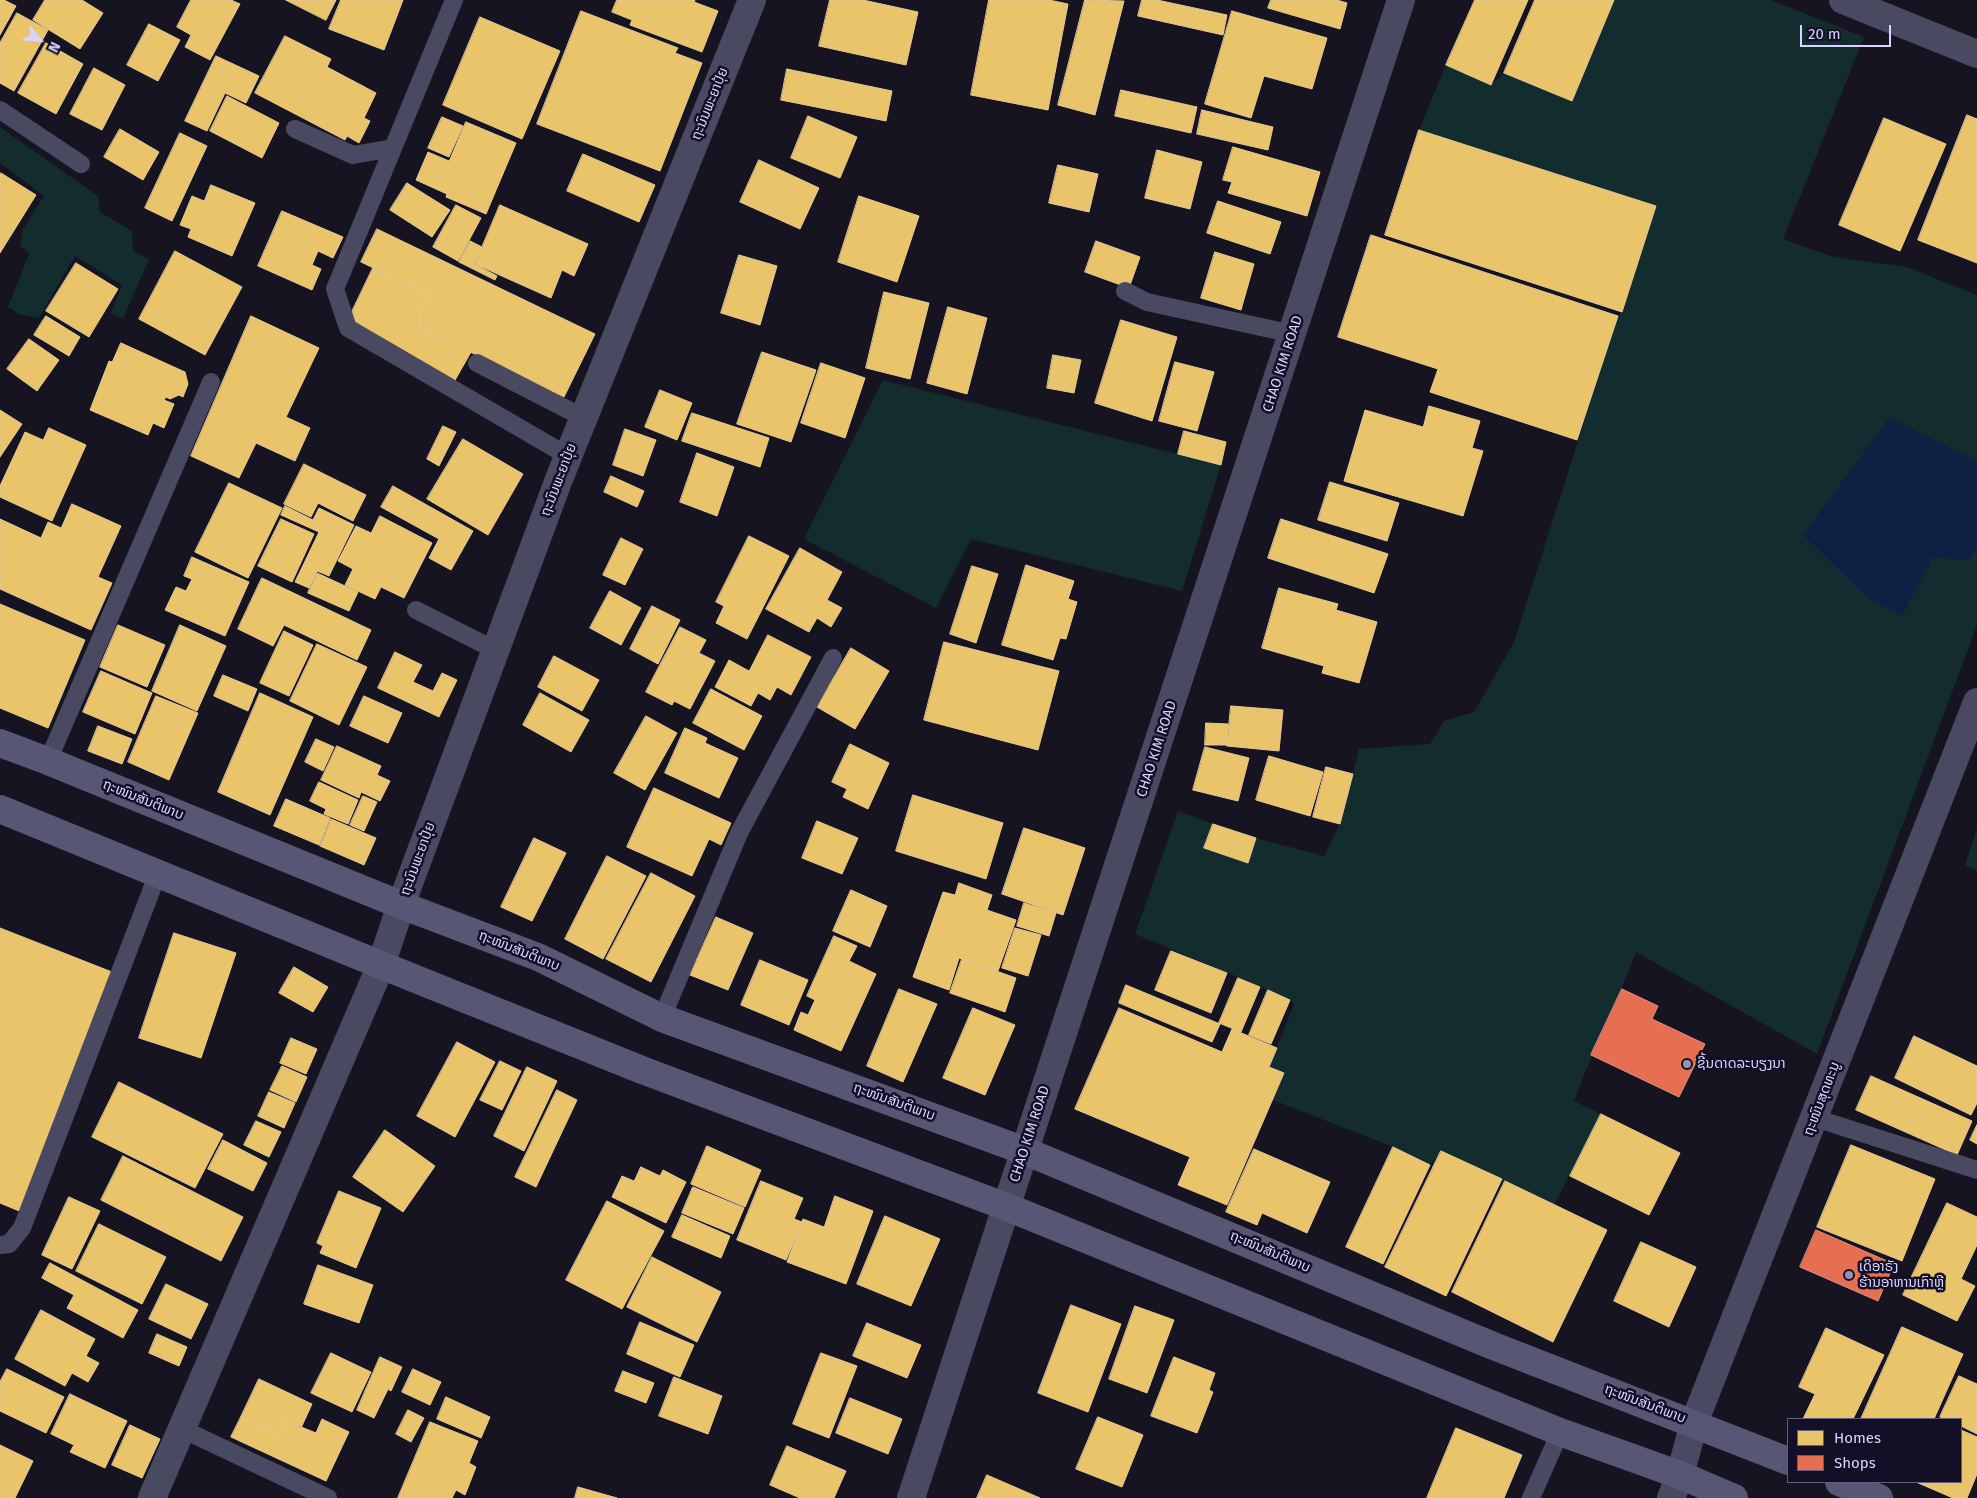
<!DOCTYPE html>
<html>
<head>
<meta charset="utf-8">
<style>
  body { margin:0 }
  #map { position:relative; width:1977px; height:1498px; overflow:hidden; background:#161421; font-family:"Fira Sans",sans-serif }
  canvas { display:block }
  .legend { position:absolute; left:1787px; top:1418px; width:175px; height:65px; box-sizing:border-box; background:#130f26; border:1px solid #625e7d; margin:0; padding:6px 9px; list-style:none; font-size:15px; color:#d9d4ff }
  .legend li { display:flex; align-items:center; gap:10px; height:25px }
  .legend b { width:25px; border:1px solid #625e7d }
  .north { position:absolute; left:15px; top:15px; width:50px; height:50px; -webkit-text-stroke:4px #130f26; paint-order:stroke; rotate:117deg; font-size:14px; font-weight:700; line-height:20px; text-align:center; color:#d9d4ff }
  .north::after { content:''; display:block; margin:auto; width:18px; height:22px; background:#d9d4ff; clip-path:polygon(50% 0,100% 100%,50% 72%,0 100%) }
  .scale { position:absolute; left:1800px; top:25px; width:91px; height:22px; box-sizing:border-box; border:2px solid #d9d4ff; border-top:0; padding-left:6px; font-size:15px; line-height:18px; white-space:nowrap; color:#d9d4ff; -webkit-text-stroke:4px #130f26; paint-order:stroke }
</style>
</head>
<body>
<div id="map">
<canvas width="1977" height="1498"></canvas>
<ul class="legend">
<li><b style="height:14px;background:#e9c46a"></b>Homes</li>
<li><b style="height:14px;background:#e76f51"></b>Shops</li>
</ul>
<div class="north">N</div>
<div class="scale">20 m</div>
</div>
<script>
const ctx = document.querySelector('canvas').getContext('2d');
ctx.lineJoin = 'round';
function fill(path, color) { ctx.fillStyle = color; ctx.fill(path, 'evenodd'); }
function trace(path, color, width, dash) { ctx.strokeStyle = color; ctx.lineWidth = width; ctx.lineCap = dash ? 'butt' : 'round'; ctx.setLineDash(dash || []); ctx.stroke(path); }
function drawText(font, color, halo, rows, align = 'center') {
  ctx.font = font + ' "Fira Sans","Noto Sans Lao",sans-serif'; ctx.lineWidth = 5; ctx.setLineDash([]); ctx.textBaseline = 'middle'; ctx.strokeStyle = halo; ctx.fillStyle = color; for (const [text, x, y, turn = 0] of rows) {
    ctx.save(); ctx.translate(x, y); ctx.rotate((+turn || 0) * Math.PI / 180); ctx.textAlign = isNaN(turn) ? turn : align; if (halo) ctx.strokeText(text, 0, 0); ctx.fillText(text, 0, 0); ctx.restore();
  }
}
const green = new Path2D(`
  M1614,0H1771L1864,37L1783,239L1833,257L1907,267L1977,295V461L1888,418L1933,557L1968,560L1977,547V625L1817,1054L1636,952C1617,1002 1593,1050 1574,1101L1601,1114L1554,1205L1441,1151L1430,1165L1393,1147L1273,1100L1284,1073L1269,1067L1294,1004L1290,999L1135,934L1178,811L1213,824L1204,848L1247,863L1256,838L1324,856L1340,824L1359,749L1430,744L1444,721L1474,712L1514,642L1618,316L1622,312L1656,206L1419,130L1446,65L1491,85L1504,73L1572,100Z
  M0,127L98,196L100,212L132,231L133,251L149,259L123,319L111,313L122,285L75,256L39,318L19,314L8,307L29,254L20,245L23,229L44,196L0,163Z
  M883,380L1221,465L1182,591L971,539L936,608L804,539Z
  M1977,828V871L1965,865Z`);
const water = new Path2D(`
  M1889,418L1977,461V547L1968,560L1933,557L1902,616L1870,600L1803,535Z`);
const homes = new Path2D(`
  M0,0H4L16,6L0,35Z
  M45,0H82L103,13L80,49L33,20Z
  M191,0H231L240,4L210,60L185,47L191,35L177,27Z
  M286,0H336L326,20Z
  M341,0H403L384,50L329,29Z
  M617,0H695L694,2L718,11L702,52L630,25L632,20L612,12Z
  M830,0H863L918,12L906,65L819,46Z
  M989,0H1049L1068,4L1048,110L971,95Z
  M1085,0L1124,1L1095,115L1058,105Z
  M1142,0H1157L1227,15L1223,35L1138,16Z
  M1271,0H1337L1347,3L1340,29L1268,8Z
  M1475,0H1528L1491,85L1446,65Z
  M1535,0H1614L1572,101L1504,73Z
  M581,11L678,48L675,53L702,63L660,171L537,124Z
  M1232,11L1327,38L1312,89L1264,76L1251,118L1205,104Z
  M17,13L48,30L14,91L0,83V43Z
  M480,17L560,51L522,139L443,105Z
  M149,24L180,40L158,81L127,65Z
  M285,36L331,59L327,67L376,93L364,118L370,121L359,143L347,136L345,140L255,93Z
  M46,43L83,64L56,114L18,93Z
  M216,56L259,76L246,103L225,93L207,131L185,121Z
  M94,68L125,85L102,130L70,114Z
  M787,69L892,91L886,121L781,100Z
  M1121,90L1197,107L1191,133L1115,116Z
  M227,96L279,123L262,158L210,131Z
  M1202,110L1273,127L1268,150L1197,134Z
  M1967,115L1977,119V263L1918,240Z
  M808,116L857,137L840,178L791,158Z
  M442,117L463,126L449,157L428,148Z
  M1884,118L1946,144L1900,251L1839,225Z
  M466,122L516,143L486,214L446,197L447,194L416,180L428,152L449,161Z
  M120,129L159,152L143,180L104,157Z
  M1419,130L1656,206L1622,312L1385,235Z
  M180,133L207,146L172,221L145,208Z
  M1233,147L1320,172L1307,216L1228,193L1232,182L1223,180Z
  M1157,150L1202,162L1190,209L1145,198Z
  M583,154L655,185L639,222L567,191Z
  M759,160L819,188L800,229L740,202Z
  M1058,165L1098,174L1089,212L1049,203Z
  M1,173L36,195L0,253V174Z
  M407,183L450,210L432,237L390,210Z
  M211,185L255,203L232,256L188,237L191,229L180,225L192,196L204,201Z
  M859,196L919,216L897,282L838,262Z
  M1218,201L1281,222L1270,254L1207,233Z
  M456,205L481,218L458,261L433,247Z
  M500,205L588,244L574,276L562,270L551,298L475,264Z
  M282,211L343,237L333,258L318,251L312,265L321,269L312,290L258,266Z
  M377,229L595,334L564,397L420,328V311L428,294L361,262Z
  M1371,235L1618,316L1577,440L1430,392L1438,369L1338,337Z
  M470,241L482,247L474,264L497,276L495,280L459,262Z
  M1096,241L1140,257L1129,288L1085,272Z
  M175,251L242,287L205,355L139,319Z
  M1215,252L1254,264L1241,310L1201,298Z
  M739,255L777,266L760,325L721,313Z
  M76,263L118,289L89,337L46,311Z
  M373,268L428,294L420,311V328L471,352L454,382L349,318Z
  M884,292L929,303L910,379L866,368Z
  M948,307L987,318L967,394L927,383Z
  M46,316L80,337L69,356L34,335Z
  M251,316L319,348L286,417L310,428L295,461L256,443L239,478L191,456Z
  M1121,320L1177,337L1152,421L1095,403Z
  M29,339L59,360L37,391L7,369Z
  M121,343L185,372L188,384L183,397L179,395L170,399L166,397L164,400L174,404L164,428L153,423L148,435L90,410L109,361L112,362Z
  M762,352L816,370L791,442L737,424Z
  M1053,355L1081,360L1074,393L1047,388Z
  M1175,362L1214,372L1197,431L1159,421Z
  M821,363L865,378L845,438L801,423Z
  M660,390L692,403L677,440L645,427Z
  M1429,406L1480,421L1472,448L1483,451L1463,516L1344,481L1365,410L1423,427Z
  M0,410L22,424L0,457Z
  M692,413L769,438L760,467L682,441Z
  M443,426L456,432L439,466L427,459Z
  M49,428L86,445L52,521L0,497V486L25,432L43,440Z
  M625,429L656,440L643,476L613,465Z
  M1184,431L1226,442L1221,465L1178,454Z
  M463,439L523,474L488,535L427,499Z
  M697,453L734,467L717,516L680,502Z
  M304,464L366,495L353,521L318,503L311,517L284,504Z
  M611,476L644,491L637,507L604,492Z
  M1330,482L1399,503L1387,541L1318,520Z
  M229,483L282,508L248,578L195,552Z
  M393,486L473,531L451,570L429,558L439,539L381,507Z
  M72,504L121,526L98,577L112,583L91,630L0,589V519L41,538L48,522L61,528Z
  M285,506L313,520L319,508L354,525L329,576L317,571L309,588L295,582L319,532L281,515Z
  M380,516L432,543L404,598L381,587L375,599L345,585L353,569L338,561L356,526L371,533Z
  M281,519L314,534L292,582L258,566Z
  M1281,519L1388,554L1374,593L1268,558Z
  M749,536L789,556L747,639L716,623L724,606L716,602Z
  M621,538L643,549L625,585L603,575Z
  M800,548L842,572L827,600L842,608L831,627L817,618L809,632L766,609Z
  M192,557L249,582L225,636L165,610L176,587L186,591L192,579L184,576Z
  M1026,565L1074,581L1068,599L1077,602L1066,639L1060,638L1053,660L1002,645Z
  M972,566L998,574L976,643L950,634Z
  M317,573L358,592L349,611L308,593Z
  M262,578L371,630L357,660L284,625L273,646L238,629Z
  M1279,588L1338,604L1336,610L1377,622L1359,683L1322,673L1324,666L1262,648Z
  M610,591L641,608L621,645L590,628Z
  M0,604L85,640L48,728L0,708Z
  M652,606L680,620L658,664L630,649Z
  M118,625L165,645L147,687L100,667Z
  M180,625L226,646L197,711L152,691Z
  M680,627L706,640L699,653L715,661L690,709L674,701L672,705L646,692Z
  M284,631L313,645L289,696L260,683Z
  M768,635L811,657L791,695L777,687L770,700L758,693L751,706L715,687L729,660L749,671Z
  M944,642L1059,671L1038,750L924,720Z
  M317,644L367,667L339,725L290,701Z
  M851,648L889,671L855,729L817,707Z
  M395,652L422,665L413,682L433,691L442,673L457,680L439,717L378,688Z
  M554,656L599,680L582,711L538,687Z
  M101,671L152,693L135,734L83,712Z
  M223,675L257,689L248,711L214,696Z
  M711,689L762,716L744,750L693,723Z
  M260,693L313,717L270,815L218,792Z
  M540,693L589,720L571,752L523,725Z
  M156,696L198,713L169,780L128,762Z
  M364,696L402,713L388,743L350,726Z
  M1231,706L1283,710L1279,751L1227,746Z
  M646,716L677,733L645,790L614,773Z
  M1206,723L1228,724L1227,745H1205Z
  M98,726L132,739L122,764L88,751Z
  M685,728L707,738L705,743L738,758L719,798L665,773Z
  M316,739L334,747L323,771L305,762Z
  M850,744L889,763L868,809L843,797L847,789L832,782Z
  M337,746L381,766L377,775L390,781L380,801L361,792L359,798L321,780Z
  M1205,747L1249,758L1238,801L1193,790Z
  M1269,756L1323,772L1310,816L1256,800Z
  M1326,767L1353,774L1340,824L1313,817Z
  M319,782L358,800L348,824L324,814L326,809L310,801Z
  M654,788L731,823L721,845L709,839L692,876L627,847Z
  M913,795L1003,823L986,879L896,851Z
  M363,796L377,802L364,831L350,825Z
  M286,799L330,818L319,845L274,826Z
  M331,819L376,838L364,865L320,846Z
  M817,821L858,838L842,874L802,858Z
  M1213,824L1256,838L1248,863L1204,848Z
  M1024,828L1085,848L1063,915L1002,894Z
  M534,838L566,853L532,921L501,907Z
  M607,856L646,876L603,959L565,939Z
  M651,873L695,896L651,982L606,959Z
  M959,883L992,895L987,910L1016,920L998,971L959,958L949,990L913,977L943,892L955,895Z
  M851,890L887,906L870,947L833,931Z
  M1024,903L1056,913L1049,936L1017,926Z
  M716,917L753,933L728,990L690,975Z
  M0,928L117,974L24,1213L0,1203Z
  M1015,928L1041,935L1028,976L1002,968Z
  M174,933L236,953L201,1058L139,1038Z
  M834,936L857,946L849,961L876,974L841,1051L794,1030L801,1012L808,1015L815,1000L807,996Z
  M1171,951L1227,973L1211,1013L1155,990Z
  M962,959L1016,978L1005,1012L950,993Z
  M760,960L808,980L789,1025L741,1005Z
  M294,967L328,987L313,1012L279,993Z
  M1238,978L1260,987L1241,1032L1219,1023Z
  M1126,985L1220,1024L1212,1042L1119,1003Z
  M899,989L937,1004L903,1082L867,1066Z
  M1268,990L1290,1000L1271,1044L1249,1035Z
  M973,1008L1015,1025L985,1095L943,1078Z
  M1119,1008L1222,1052L1232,1029L1277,1048L1269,1067L1284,1073L1227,1205L1178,1185L1190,1157L1075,1109Z
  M1914,1036L1977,1066V1103L1971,1115L1895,1078Z
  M291,1038L317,1049L306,1074L280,1063Z
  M457,1042L495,1062L455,1137L417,1116Z
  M500,1061L521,1071L502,1110L480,1100Z
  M282,1066L307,1077L296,1102L270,1090Z
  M527,1067L557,1081L524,1151L494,1136Z
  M1871,1076L1972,1121L1957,1155L1856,1110Z
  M119,1082L223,1134L195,1188L92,1137Z
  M557,1090L577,1100L536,1187L515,1177Z
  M269,1092L295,1103L284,1128L258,1116Z
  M1601,1114L1680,1153L1649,1215L1570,1176Z
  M256,1121L281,1132L269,1157L244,1145Z
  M1977,1125V1144L1970,1140Z
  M385,1130L435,1166L403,1212L353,1177Z
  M223,1140L267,1163L253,1191L208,1169Z
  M1851,1145L1935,1179L1902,1261L1817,1227Z
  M707,1146L761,1170L745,1207L691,1184Z
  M1393,1147L1430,1165L1383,1264L1346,1247Z
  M1254,1149L1330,1182L1307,1233L1262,1213L1257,1225L1226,1212Z
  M1441,1151L1502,1179L1446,1296L1385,1267Z
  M123,1156L243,1217L221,1261L101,1200Z
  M641,1167L660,1176L663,1170L686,1182L666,1223L612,1197L622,1176L634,1181Z
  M761,1181L803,1198L794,1219L802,1222L786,1260L737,1240Z
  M1505,1181L1607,1230L1553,1342L1452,1292Z
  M693,1187L744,1208L733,1234L682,1213Z
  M339,1191L381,1208L356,1268L320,1253L323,1246L317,1243Z
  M835,1196L873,1211L846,1284L787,1262L803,1219L824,1227Z
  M69,1197L100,1211L72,1269L42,1255Z
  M607,1201L664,1231L622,1309L566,1280Z
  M1947,1203L1977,1217V1245L1961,1279L1975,1286L1957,1321L1903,1295Z
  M682,1215L730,1236L721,1258L672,1237Z
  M885,1216L940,1239L911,1306L857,1284Z
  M99,1224L166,1257L142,1304L76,1271Z
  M1641,1242L1696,1267L1669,1327L1614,1301Z
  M652,1257L721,1292L697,1342L627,1307Z
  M50,1263L138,1310L123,1338L67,1308L74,1295L42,1278Z
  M318,1265L373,1285L359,1323L304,1304Z
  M166,1284L208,1304L191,1339L149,1319Z
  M1071,1305L1121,1324L1088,1412L1038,1393Z
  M1135,1306L1174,1320L1147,1393L1109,1379Z
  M41,1310L95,1339L86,1356L99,1363L88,1382L72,1373L65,1386L15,1359Z
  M640,1322L694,1345L680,1377L627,1354Z
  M867,1323L921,1345L907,1378L853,1356Z
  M1902,1327L1963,1354L1934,1419H1861Z
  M1826,1328L1884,1355L1853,1419H1803L1815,1394L1799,1387Z
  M157,1334L187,1347L179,1366L149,1353Z
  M331,1353L371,1372L352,1412L311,1393Z
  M821,1353L857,1366L829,1438L793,1424Z
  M380,1357L402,1367L391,1391L388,1389L374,1418L357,1410Z
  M1174,1357L1215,1373L1209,1390L1213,1392L1197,1433L1151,1416Z
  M7,1369L64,1397L46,1433L0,1411V1382Z
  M413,1369L441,1382L430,1405L402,1392Z
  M623,1371L654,1383L646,1403L615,1391Z
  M1959,1376L1977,1384V1434L1961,1426V1419H1945L1940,1417Z
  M674,1377L722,1396L708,1434L659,1416Z
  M259,1379L312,1404L301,1428L284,1420L278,1434L241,1417Z
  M70,1394L127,1421L105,1468L70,1452L74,1445L51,1434Z
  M446,1397L490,1417L481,1438L437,1419Z
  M850,1398L902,1419L888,1454L836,1433Z
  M408,1410L424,1418L411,1442L396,1434Z
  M241,1417L278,1434L284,1420L316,1433L322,1419L349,1432L326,1481L231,1437Z
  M1098,1417L1143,1435L1122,1487L1076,1469Z
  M430,1422L478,1441L469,1463L476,1467L465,1495L456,1490L452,1498H398Z
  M130,1425L160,1439L142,1478L112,1465Z
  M1456,1428L1522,1455L1504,1498H1427Z
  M1961,1430L1977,1437V1474L1967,1498H1953L1916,1482H1961Z
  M0,1445L33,1461L15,1498H0Z
  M787,1446L846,1471L834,1498H800L770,1485Z
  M987,1475L1040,1498H977Z
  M578,1487L617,1498H575Z`);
const shops = new Path2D(`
  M1622,989L1658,1006L1652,1019L1705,1044L1679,1097L1591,1055Z
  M1816,1230L1894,1264L1878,1301L1800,1267Z`);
const lane = new Path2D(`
  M454,0L335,289L348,328L568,456
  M0,110L81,164
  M295,129L353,155L393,148
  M1125,291L1147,302L1293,334
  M477,363L584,418
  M416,610L495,650
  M48,761L211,382
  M662,1018L739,833L833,658
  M1815,1118L1977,1170
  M0,1245L9,1244L22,1228L158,873
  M182,1429L328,1498
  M1531,1498L1560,1432`);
const street = new Path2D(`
  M1843,0L1977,54
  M152,1498L381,965L401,905L559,479L752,0
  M911,1498L1401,0
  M1671,1498L1680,1475L1694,1423L1977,702`);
const secondary = new Path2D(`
  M0,743L48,761L401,905L538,957L662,1018L1025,1151L1491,1345L1788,1461
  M0,809L381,965L642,1070L1007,1207L1560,1432L1680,1475L1734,1498
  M1839,1482L1879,1498`);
const markers = [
  [1687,1064,5,"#9591b1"],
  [1849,1275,5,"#9591b1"]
];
const streetNames = [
  ["ຖະນົນພະຍາປຸ້ຍ",710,104,-68],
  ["CHAO KIM ROAD",1283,364,-72],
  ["ຖະນົນພະຍາປຸ້ຍ",559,480,-69],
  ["CHAO KIM ROAD",1157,749,-72],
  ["ຖະໜົນສັນຕິພາບ",143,800,22],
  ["ຖະນົນພະຍາປຸ້ຍ",418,859,-70],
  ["ຖະໜົນສັນຕິພາບ",519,951,22],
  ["ຖະໜົນສຸດທະນູ",1822,1099,-69],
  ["ຖະໜົນສັນຕິພາບ",894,1102,20],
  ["CHAO KIM ROAD",1030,1134,-72],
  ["ຖະໜົນສັນຕິພາບ",1270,1252,23],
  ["ຖະໜົນສັນຕິພາບ",1645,1404,21]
];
const poiNames = [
  ["ຊີ້ນດາດລະບຽງນາ",1697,1064],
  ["ເດິອາຣັງ",1859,1267],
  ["ຮ້ານອາຫານເກົາຫຼີ",1859,1283]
];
fill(green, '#132c2d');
fill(water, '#0d2144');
fill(homes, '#e9c46a');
trace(homes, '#e4c997', 1);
fill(shops, '#e76f51');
trace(shops, '#e38d85', 1);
trace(lane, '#4a4962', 18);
trace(street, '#4a4962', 28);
trace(secondary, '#575674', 28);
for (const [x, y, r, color] of markers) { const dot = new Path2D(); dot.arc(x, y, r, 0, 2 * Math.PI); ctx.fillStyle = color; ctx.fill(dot); trace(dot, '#130f26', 2); }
drawText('14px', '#d9d4ff', '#130f26', streetNames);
drawText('14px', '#d9d4ff', '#130f26', poiNames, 'left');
</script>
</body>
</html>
